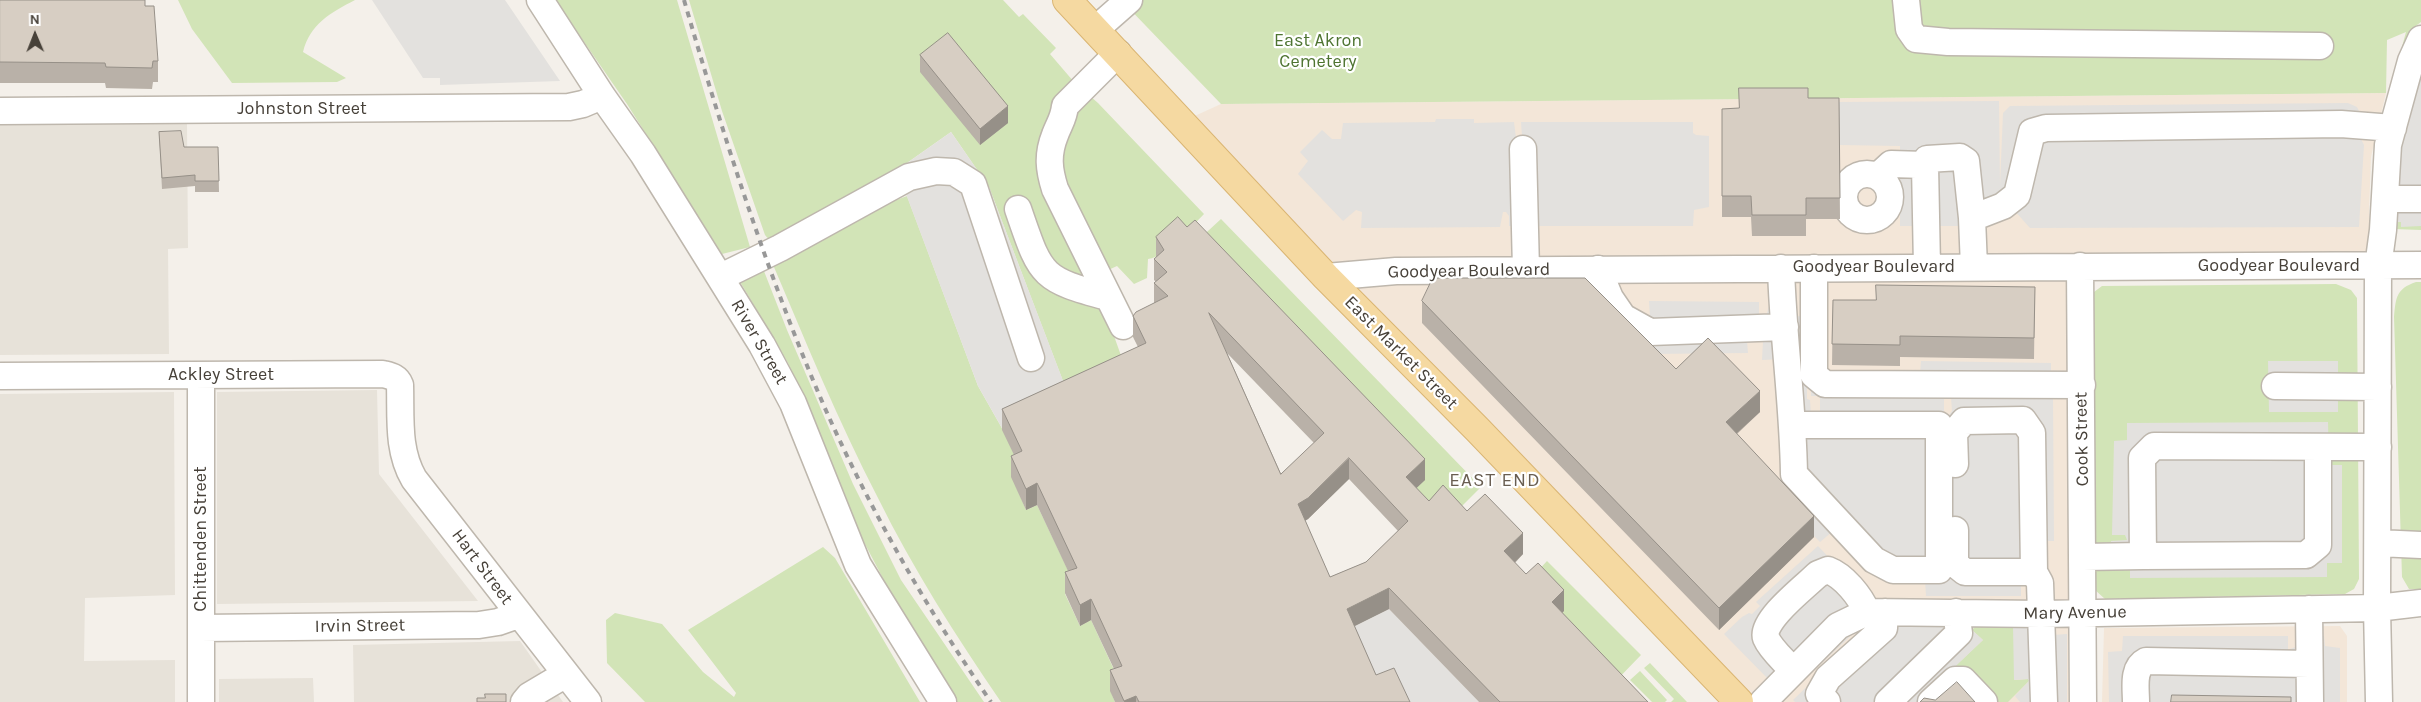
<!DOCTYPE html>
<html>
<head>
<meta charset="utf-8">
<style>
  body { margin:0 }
  #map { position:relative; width:2421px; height:702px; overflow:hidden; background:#f4f0ea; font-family:Karla,sans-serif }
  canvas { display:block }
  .north { position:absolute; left:10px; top:10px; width:50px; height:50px; -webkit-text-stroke:4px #fff; paint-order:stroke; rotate:359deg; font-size:14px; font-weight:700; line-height:20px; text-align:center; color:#474139 }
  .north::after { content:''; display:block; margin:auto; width:18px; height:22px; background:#474139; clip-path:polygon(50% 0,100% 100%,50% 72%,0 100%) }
</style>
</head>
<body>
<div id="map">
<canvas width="2421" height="702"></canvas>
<div class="north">N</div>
</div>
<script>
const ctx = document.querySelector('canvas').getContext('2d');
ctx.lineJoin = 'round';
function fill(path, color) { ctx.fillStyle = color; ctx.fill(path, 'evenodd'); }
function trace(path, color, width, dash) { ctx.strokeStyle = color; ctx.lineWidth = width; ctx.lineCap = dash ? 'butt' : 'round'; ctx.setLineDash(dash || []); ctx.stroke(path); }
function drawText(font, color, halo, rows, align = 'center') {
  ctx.font = font + ' Karla,sans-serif'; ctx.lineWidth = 4.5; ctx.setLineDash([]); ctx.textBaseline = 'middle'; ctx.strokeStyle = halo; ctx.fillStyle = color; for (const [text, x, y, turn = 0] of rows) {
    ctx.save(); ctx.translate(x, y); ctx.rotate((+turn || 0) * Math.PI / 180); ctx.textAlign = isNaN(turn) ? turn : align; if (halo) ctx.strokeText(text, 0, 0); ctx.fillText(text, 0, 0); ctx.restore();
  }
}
const residential = new Path2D(`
  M0,123L187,124L188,248L168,249L169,354L0,355Z
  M377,390L379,474L478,601L217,604V392Z
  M174,392L175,595L85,598L84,661L175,660V702H0V394Z
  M520,641L563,702H354L353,645Z
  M313,678L314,702H219V679Z`);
const commercial = new Path2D(`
  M2386,93L2371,157L2369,212L2372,261L1327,271L1188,119L1221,104Z
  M2071,277L2076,702H1749L1344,285Z
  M2340,626L2347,636V702H2102L2104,628Z`);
const green = new Path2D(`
  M178,0H355C330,13 310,24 303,52L346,78L337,82L232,83L192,29Z
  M555,0H677L750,247L722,254L627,104Z
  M689,0H1003L1019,17L1023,14L1056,48L1050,54L1074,82L1098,103L1204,214C1189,229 1169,256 1148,259L1147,278L1134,284L1117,266L1093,277L1124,364L1066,389L989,187L951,132L897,170L771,242L765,235L722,111Z
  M1121,0H2421V22L2409,31L2421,26V230L2393,229L2383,117L2406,32L2387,40L2386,93L1221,104Z
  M907,196L978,386L1003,430L1022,472L1012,477L1026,510L1037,505L1077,589L1065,594L1080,626L1091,620L1122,687L1111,692L1115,702H1001C956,636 913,569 878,498C838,421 805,340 771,260L875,208Z
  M1221,219L1481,487L1452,516L1429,522L1196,242Z
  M762,266L787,330L853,484L901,580L984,702H957L910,630L855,525L846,497L788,363L739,280Z
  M2416,282H2421V589H2409L2402,577L2394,317C2396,297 2396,289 2416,282Z
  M2336,284L2351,290L2357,298L2359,579L2354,589L2345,594L2105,599L2095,590L2090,306L2094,292L2102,286Z
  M823,547L835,558L920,702H645L607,663L606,620L615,613L662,624L703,672L734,697L736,693L688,630Z
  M1547,561L1641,655L1612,685L1552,623L1564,611L1520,590Z
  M1980,621H2028L2015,680L2028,679L2029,681L2008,702H1993L1949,672L1983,640L1972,630Z
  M1650,663L1687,702H1671L1674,699L1644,668Z
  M1640,671L1667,700L1665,702H1652L1630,680Z`);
const parking = new Path2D(`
  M372,0H505L560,81L440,85V78H423Z
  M2421,69V226L2401,227V222H2395L2396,185H2400V153Z
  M1999,101L2000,185L2003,113L2010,106L2348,103L2357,107L2361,115L2360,137L2364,145L2359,227L2030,228L2014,210L1966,226H1900V146L1839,145L1837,102Z
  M1436,119H1474V123L1514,122L1516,138L1522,136L1521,122H1693V133L1696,135L1709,136V207L1694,210L1693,226H1539L1536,211L1530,226H1509V216L1506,212H1503L1500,227L1361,228L1362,212L1356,210L1343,221L1298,174L1308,161L1300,152L1322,130L1332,139H1341L1343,123L1435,122Z
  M951,132L989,187L1070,399L1003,430L978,386L897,170Z
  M1827,296L1826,373H1920L1921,361L2051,363V376L1944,396V411H1820V396H1811L1810,297Z
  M1772,297L1797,316L1807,317V399L1810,400L1811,415H1949L1952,411L1951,397H2053L2054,541H2032L2021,581V596H1926L1925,580H1880L1833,531L1820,542L1772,493L1786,481L1784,359L1762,360L1763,341H1747L1748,353L1650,354L1632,309L1650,318L1649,301L1759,302V316H1766Z
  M2268,361H2338V412H2269Z
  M2328,422L2329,465H2342V563H2327V577L2130,578V564H2111V541L2127,540L2125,535H2112L2114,441L2127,440V423Z
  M1818,546L1864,595L1875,603L1980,621L1972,630L1983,640L1918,702H1795L1793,700L1871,625L1861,626L1783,700L1772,683L1724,634L1742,617L1749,613L1752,614L1760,606L1756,602Z
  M1389,609L1479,702H1400L1376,696L1347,630Z
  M2051,623L2052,635L2067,634V702H2020L2015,696L2029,681L2028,679L2014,680L2013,625Z
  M2123,636H2288V650L2300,645L2302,636H2324L2325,646L2340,648V702H2109L2108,652L2122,651Z`);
const minor = new Path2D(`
  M540,0L602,96L643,154L762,345L793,403L858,565L943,702
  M1906,0L1909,29L1916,39L1948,42L2320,46
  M1096,29L1129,0
  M1118,53L1065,106C1064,118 1059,124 1055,135C1047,155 1049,170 1055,189L1123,326
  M0,111L569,107L583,104L602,96
  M1523,149L1526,270
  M1844 197a23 23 0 1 1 46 0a23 23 0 1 1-46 0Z
  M1878,176L1891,164L1925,165
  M2385,199H2421
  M1018,209C1041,275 1039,279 1108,297
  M2080,266L2083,702
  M1927,267L1925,165L1927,159L1960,157L1966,161L1972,218
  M1974,267L1972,218L2003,206L2017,195L2032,132L2046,128L2341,124L2393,128
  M1781,268C1783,337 1793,405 1794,474L1874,560L1893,570H1939V425H1793
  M1814,268V375L1825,384L2082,385
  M1598,269L1610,298L1623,317L1650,332L1785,327
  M721,277L780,248L909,177L936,171L954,172L973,184L1031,358
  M1326,277L1396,271L2421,265
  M201,375V702
  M0,376L383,374C391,376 397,377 400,385C401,417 397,450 414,479L588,702
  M2275,386L2378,387
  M1955,464L1954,433L1964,421L2023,420L2032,433L2034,572
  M1955,530V564L1965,572H2034L2040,583L2044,702
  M2378,543L2421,545
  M2143,556L2306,555L2318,545V447
  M2083,557L2143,556L2142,458L2154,446L2378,447
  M2309,609L2310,702
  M201,628L479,625L498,622L518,615
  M1793,671C1785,661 1771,650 1766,638C1760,621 1806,586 1818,574L1828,570C1844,576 1860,596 1867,612
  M524,702L529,696L566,674
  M1763,702L1838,626L1867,612L2041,614L2377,608L2421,603
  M1827,702L1819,694L1828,678L1884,628L1885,612
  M1888,702L1959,633L1956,612
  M1931,702L1955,680H1963L1984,702
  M2136,702C2136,688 2132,668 2146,661L2309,664
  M2379,702L2377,608L2378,267L2383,230L2388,145L2411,61L2421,39`);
const major = new Path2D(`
  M1067,0L1326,277L1477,429L1739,702`);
const rail = new Path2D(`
  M684,0C724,138 767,274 824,406C870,510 927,609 991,702`);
const wall = new Path2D(`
  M0,0L145,6L158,61V82H153L152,89L106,88L105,83H0Z
  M920,55L1008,123L980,145L920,72Z
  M1808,98H1839L1840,219H1806V236H1752L1751,217H1722V109L1739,108Z
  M159,132L184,147H218L219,192H195V186L162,189Z
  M1156,237L1425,480L1416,488L1429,501L1467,511L1523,554L1515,563L1526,574L1564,611L1562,613L1648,702H1479L1389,609L1354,626L1376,675L1410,702H1115L1110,691V670L1114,669L1091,620L1080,626L1065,593V572L1068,571L1037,505L1026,510L1011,477V456L1014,455L1002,430V409L1138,347L1133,337V316L1154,303V283L1156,282L1154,280V259L1156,258ZM1227,353L1314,443L1281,474ZM1349,479L1398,531L1366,562L1330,577L1305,521L1308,519Z
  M2035,287L2034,359L1900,357V366L1832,365L1833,300H1876Z
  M1422,301L1676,369L1760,412L1737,434L1814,537L1719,630L1422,323Z`);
const shadedWall = new Path2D(`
  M1008,106V123L980,145V129Z
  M1760,391V412L1726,443V422Z
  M1349,458V479L1308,519L1298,525V504Z
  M1425,459V480L1406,498V477Z
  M1037,483V505L1026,510V489Z
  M1814,516V537L1719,630V608Z
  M1523,533V554L1504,573V551Z
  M1389,588V609L1347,630V609Z
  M1564,590V611L1552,623V602Z
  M1091,599V620L1080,626V605Z
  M1136,696V702H1124V701Z`);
const building = new Path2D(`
  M0,0H145V6H154L158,61H153L152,68L106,67L105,63L0,62Z
  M948,33L1008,106L980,129L920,55Z
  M1739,88H1808V98H1839L1840,198H1806V215H1752L1751,196H1722V109L1739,108Z
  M181,131L184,147H218L219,181H195V175L162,178L159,132Z
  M1178,217L1187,227L1195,220L1425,459L1406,477L1429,501L1443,485L1467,511L1485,494L1523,533L1504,551L1526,574L1538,563L1564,590L1552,602L1648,702H1500L1389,588L1347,609L1376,675L1394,668L1410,702H1139L1136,696L1124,701L1110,670L1122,666L1091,599L1080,605L1065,572L1077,568L1037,483L1026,489L1011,456L1022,451L1002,409L1146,343L1133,316L1136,312L1168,296L1154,283L1167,272L1154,259L1164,250L1156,237ZM1209,313L1324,433L1281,474ZM1349,458L1408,521L1366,562L1330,577L1298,504L1308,498Z
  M1433,278H1585L1676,369L1708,338L1760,391L1726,422L1814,516L1719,608L1422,301Z
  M1876,285L2035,287L2034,338L1900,336V345L1832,344L1833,300H1876Z
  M1957,682L1975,702H1920L1924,698L1935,700Z
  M485,694H506V702H477V698H485Z
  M2172,695L2291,697V702H2171Z`);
const parkNames = [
  ["East Akron",1318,41],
  ["Cemetery",1318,62]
];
const streetNames = [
  ["Johnston Street",302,109],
  ["Goodyear Boulevard",2279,266],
  ["Goodyear Boulevard",1874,267],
  ["Goodyear Boulevard",1469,271,-1],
  ["River Street",759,342,60],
  ["East Market Street",1401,353,45],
  ["Ackley Street",221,375],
  ["Cook Street",2082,439,-91],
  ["Chittenden Street",201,539,-90],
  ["Hart Street",482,567,53],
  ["Mary Avenue",2075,613,-1],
  ["Irvin Street",360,626,-1]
];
const neighbourhoodNames = [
  ["EAST END",1495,481]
];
fill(residential, '#e7e2d9');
fill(commercial, '#f3e6d8');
fill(green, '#d2e4b7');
fill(parking, '#e3e1de');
trace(minor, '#beb7ad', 29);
trace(major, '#dab572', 30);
trace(minor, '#fff', 26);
trace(major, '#f5d9a1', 28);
trace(rail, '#989898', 4, [6, 6]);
fill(wall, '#b9b1a8');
fill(shadedWall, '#969088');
fill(building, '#d7cec3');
trace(building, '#969088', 1);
drawText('18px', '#4e7431', '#fff', parkNames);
drawText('18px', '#474139', '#fff', streetNames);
ctx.letterSpacing = '1px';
drawText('19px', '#695e51', '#fff', neighbourhoodNames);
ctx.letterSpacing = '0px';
</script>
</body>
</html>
